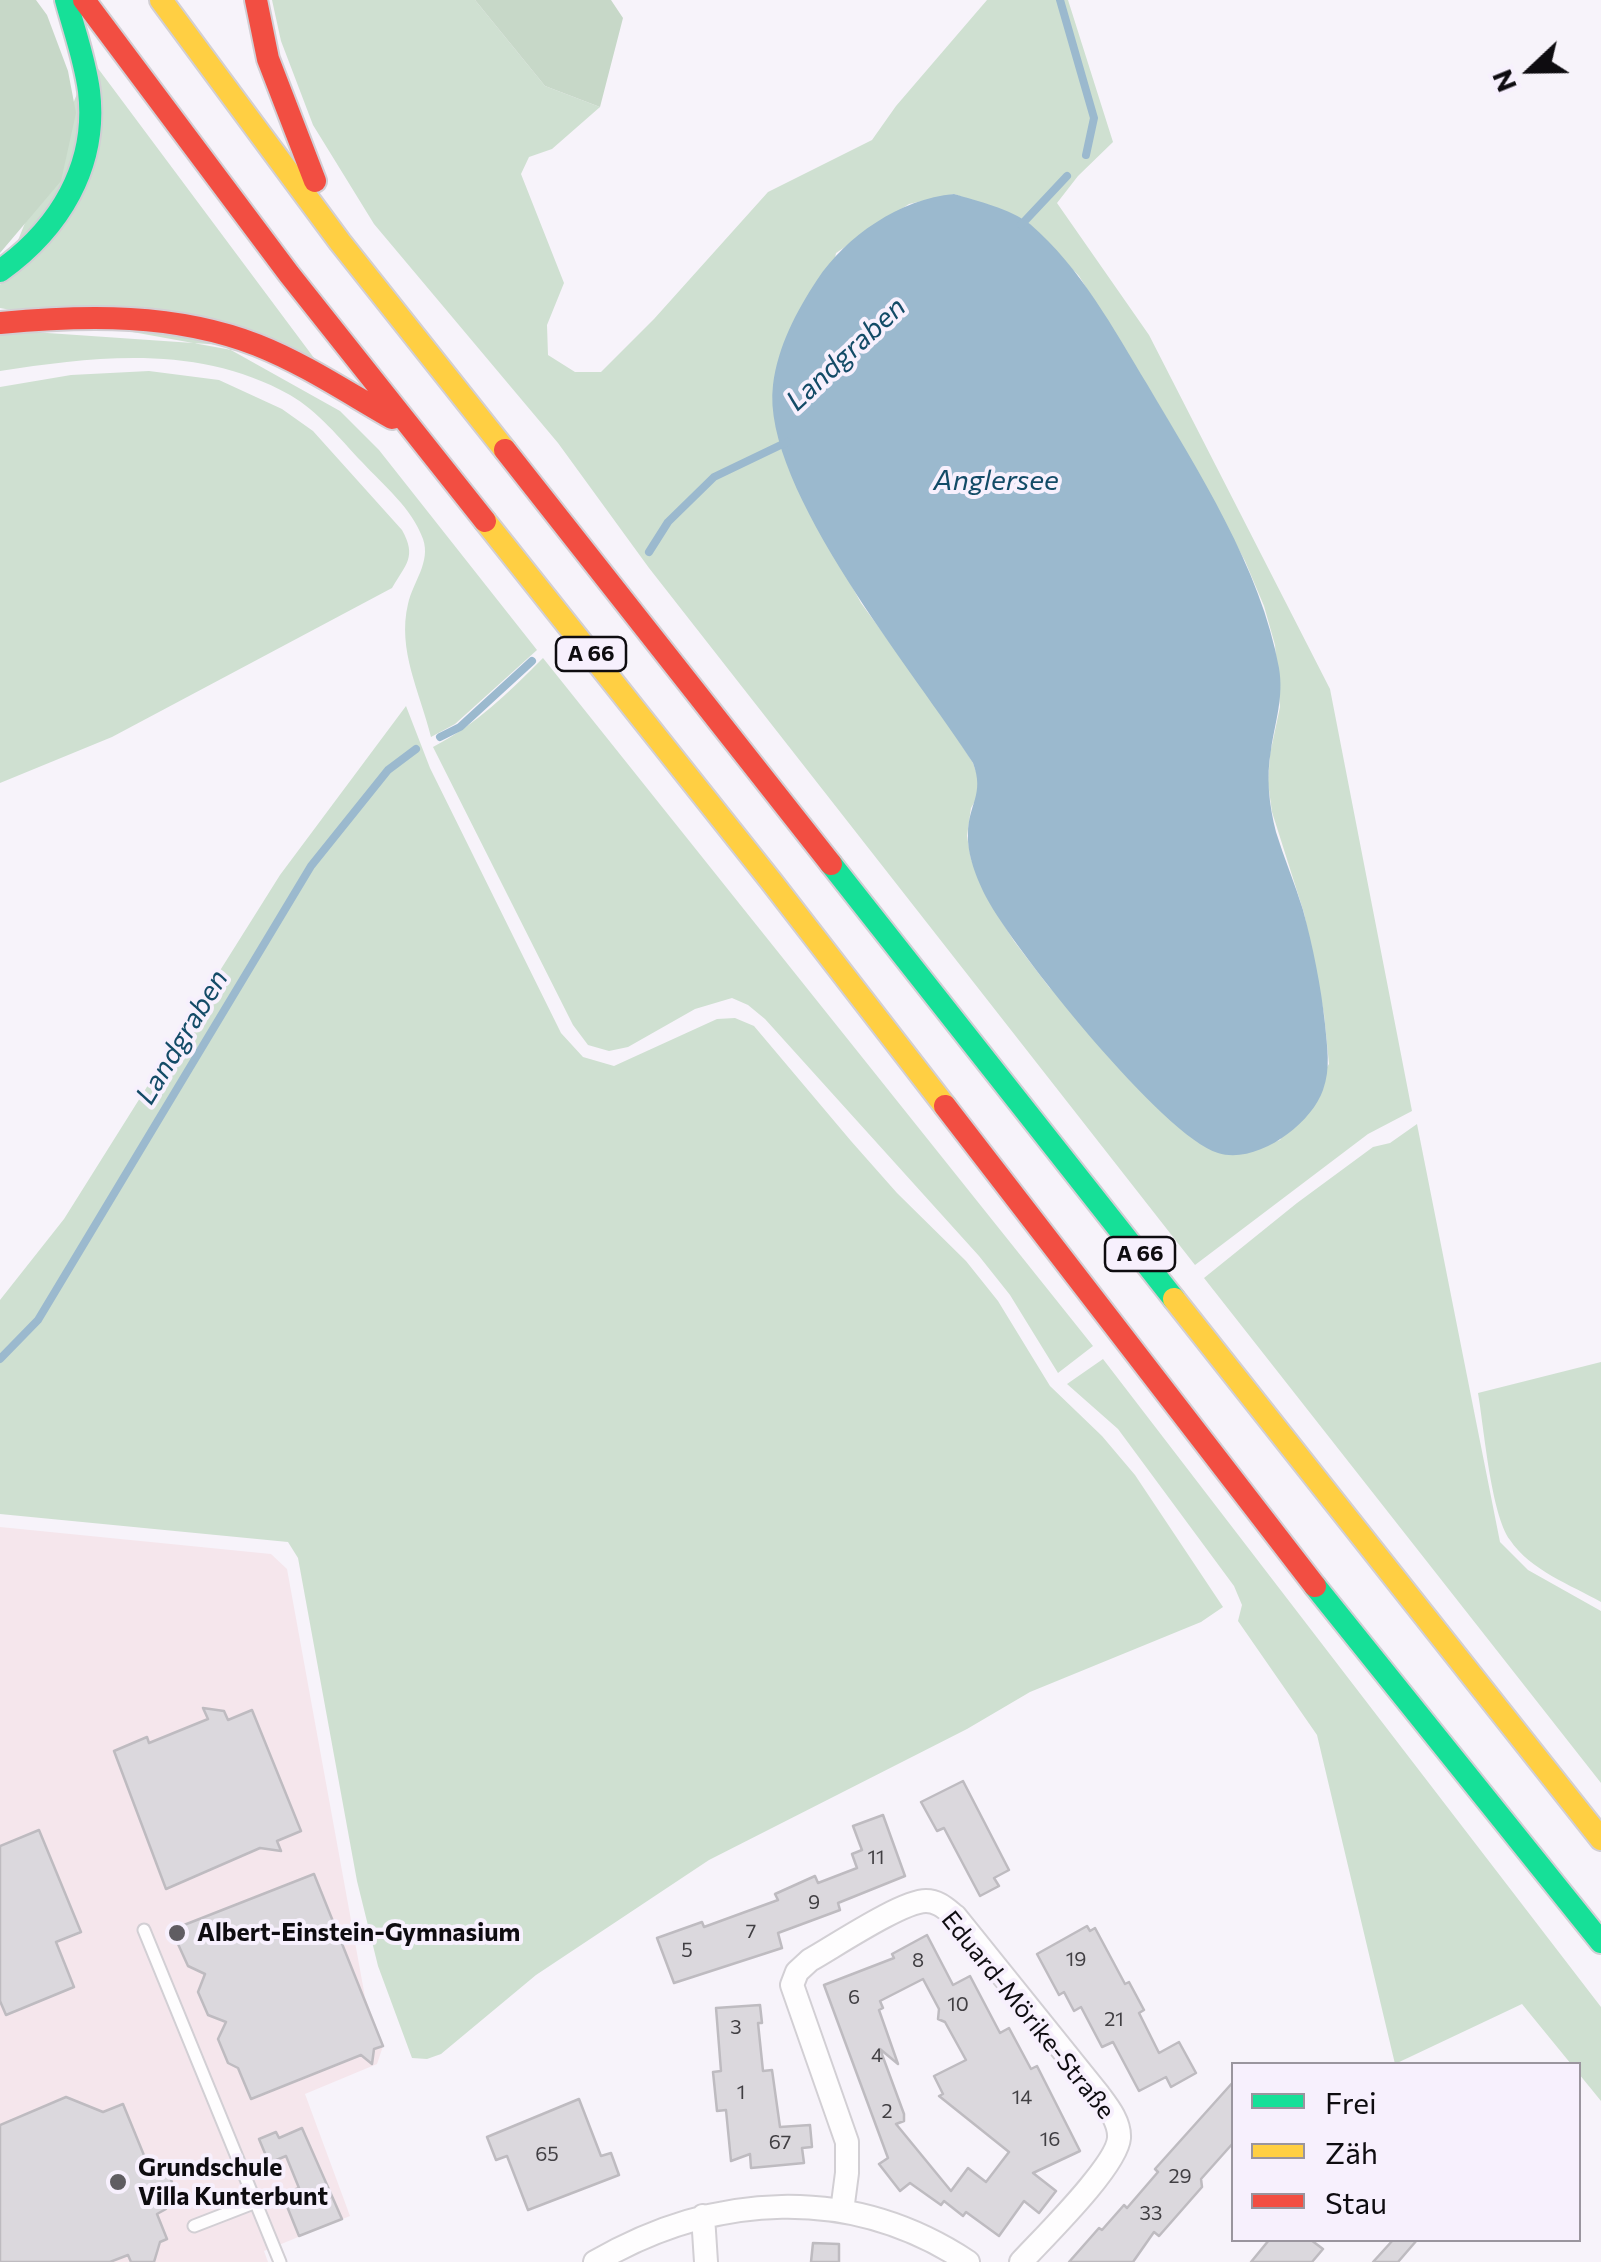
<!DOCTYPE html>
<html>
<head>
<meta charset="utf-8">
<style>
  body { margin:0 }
  #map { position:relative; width:1601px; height:2262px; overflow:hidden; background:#f7f3fa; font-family:Commissioner,sans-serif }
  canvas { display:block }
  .legend { position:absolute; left:1231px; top:2062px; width:350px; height:180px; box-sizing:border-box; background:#f7f0fd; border:2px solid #9a959e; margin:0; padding:12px 18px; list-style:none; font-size:30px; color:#0e0c10 }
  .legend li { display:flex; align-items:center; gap:20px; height:50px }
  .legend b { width:50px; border:2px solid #9a959e }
  .north { position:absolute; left:1481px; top:20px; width:100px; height:100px; -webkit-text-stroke:8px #f7f0fd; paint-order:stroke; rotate:248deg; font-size:28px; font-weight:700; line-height:40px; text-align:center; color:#0e0c10 }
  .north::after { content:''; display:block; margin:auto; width:35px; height:45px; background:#0e0c10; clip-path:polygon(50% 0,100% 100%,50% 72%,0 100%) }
</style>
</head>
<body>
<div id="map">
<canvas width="1601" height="2262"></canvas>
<ul class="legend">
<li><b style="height:12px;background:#16e098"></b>Frei</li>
<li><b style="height:12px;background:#ffcf43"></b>Zäh</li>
<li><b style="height:12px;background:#f24e42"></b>Stau</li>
</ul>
<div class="north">N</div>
</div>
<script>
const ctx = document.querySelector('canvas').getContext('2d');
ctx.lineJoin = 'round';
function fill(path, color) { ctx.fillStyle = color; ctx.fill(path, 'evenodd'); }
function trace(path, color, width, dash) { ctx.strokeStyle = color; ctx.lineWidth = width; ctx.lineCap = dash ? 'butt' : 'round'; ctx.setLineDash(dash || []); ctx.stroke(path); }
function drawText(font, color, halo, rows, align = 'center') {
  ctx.font = font + ' Commissioner,sans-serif'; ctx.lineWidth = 8; ctx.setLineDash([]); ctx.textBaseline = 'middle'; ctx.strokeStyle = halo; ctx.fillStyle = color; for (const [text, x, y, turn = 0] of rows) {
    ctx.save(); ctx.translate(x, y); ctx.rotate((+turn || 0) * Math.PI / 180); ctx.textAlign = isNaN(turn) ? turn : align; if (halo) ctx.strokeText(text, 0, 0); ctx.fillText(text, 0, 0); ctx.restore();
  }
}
const education = new Path2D(`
  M0,1527L271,1554L287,1569L365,1997L383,2046L377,2064L305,2094L350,2216L264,2251L268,2262H0Z`);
const green = new Path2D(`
  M272,0H475L545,86L600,107L552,149L529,157L521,174L564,283L547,325L548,355L575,372H601L654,319L768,192L872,140L896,106L987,0H1068L1113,142L1078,176L1057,203L1149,335L1330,689L1412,1111L1368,1134L1195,1265L649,568L558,443L374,224L313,125L281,41ZM954,194L1025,220L1079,276L1166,417L1245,561L1264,606L1275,645L1280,707L1270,754L1268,783L1272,812L1304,913L1324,1014L1329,1064L1280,1140L1233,1155L1049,987L1014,941L986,896L971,859L967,836L971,808L978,796L979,780L973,763L940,711L861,603L793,478L836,253L909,204Z
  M91,59L320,366L0,308V285Z
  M33,332L222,345L340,411L379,450L537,650L455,724L431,737C420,692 397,650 408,604C413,582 431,562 423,539C412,508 384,486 362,462C340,439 318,411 290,395C199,344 98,356 0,371V335Z
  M149,371L219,380L282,409L313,431L402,530C417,557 406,564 392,588L112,737L0,783V387L71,375Z
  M543,658L1093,1346L1058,1373L1010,1295L979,1256L765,1019L748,1005L732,998L695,1009L628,1047L609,1051L588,1045L573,1025L433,747C477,724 508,693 543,658Z
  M406,706L430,768L561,1033L583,1057L614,1066L717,1019L735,1018L754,1026L851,1141L897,1193L966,1261L998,1301L1050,1386L1102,1436L1135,1475L1223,1607L1201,1622L1030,1692L967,1729L709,1860L536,1975L441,2054L427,2059L412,2058L378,1966L357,1881L298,1558L288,1542L0,1514V1300L64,1219L280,875Z
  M1417,1124L1500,1542L1528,1570L1601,1611V1783L1204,1278L1297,1203L1373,1147L1390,1143Z
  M1103,1359L1601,2007V2101L1579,2074L1578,2064H1571L1522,2004L1395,2064L1317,1735L1238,1621L1242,1605L1234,1586L1118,1429L1067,1384Z
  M1601,1362V1602C1571,1585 1530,1570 1510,1540C1491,1514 1484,1428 1478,1393Z`);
const forest = new Path2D(`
  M0,0H36L47,15L68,71L76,113L61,181L0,253Z
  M475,0H611L623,18L600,107L545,86Z`);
const water = new Path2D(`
  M954,194C977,201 1011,209 1030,224C1081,268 1113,328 1147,384C1198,471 1261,568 1279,668C1284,697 1275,722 1271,750C1266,777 1269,805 1276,832C1284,858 1295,884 1303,910C1313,947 1321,986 1325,1024C1327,1047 1331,1068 1323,1090C1311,1125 1256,1165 1218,1153C1164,1137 1014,950 986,897C977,879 967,855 968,834C968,804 985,795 973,763C918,676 760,488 773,385C778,346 796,312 817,280C846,236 900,199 954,194Z`);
const stream = new Path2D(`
  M1060,0L1094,118L1086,155
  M1021,225L1067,176
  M649,552L668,522L714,477L787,442
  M440,737L460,727L532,661
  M0,1359L38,1320L311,866L388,770L416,749`);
const building = new Path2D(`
  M203,1708L224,1711L228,1720L252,1710L301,1831L277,1841L281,1851L260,1848L166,1889L114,1751L147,1737L149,1743L208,1719Z
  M963,1781L1009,1870L994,1878L999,1886L980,1896L944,1828L937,1831L921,1802Z
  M883,1815L905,1876L838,1903L840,1910L778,1933L782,1948L674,1983L657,1938L702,1922L704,1927L778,1900L775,1894L815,1876L818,1883L857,1868L852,1854L862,1850L853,1826Z
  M39,1830L81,1932L56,1942L74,1987L6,2015L0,2001V1846Z
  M314,1874L383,2046L374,2049L372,2064L361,2055L251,2099L238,2068L228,2063L218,2039L226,2022L208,2015L198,1992L205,1974L188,1966L178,1944L184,1925Z
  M1087,1926L1090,1931L1095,1928L1125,1984L1129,1982L1144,2010L1139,2013L1159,2053L1179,2042L1196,2073L1171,2087L1166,2077L1139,2091L1113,2042L1102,2047L1081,2007L1074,2011L1064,1992L1059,1995L1037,1954Z
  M927,1935L953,1985L970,1976L1000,2033L1009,2028L1031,2069L1037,2066L1080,2151L1033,2173L1056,2191L1039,2213L1024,2201L999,2236L966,2212L963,2216L944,2201L941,2205L910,2183L900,2191L879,2164L888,2158L824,1985L894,1958L892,1954ZM923,1979L939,2009L938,2019L945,2022L966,2060L934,2076L943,2094L939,2096L1009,2152L986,2182L968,2168L951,2191L896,2124L904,2121V2114L880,2049L898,2064L879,2010L883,2008L880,2001Z
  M760,2005L762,2023H758L763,2071L772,2070L780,2127L810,2125L812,2147L802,2148L804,2163L751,2168L750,2154L731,2161L726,2110L717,2111L713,2072L721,2071L716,2008Z
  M1234,2081V2142L1201,2179L1202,2187L1159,2236L1154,2232L1133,2262H1069L1099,2228L1102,2230L1124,2205L1127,2208L1158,2172L1155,2169Z
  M66,2097L103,2112L123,2104L150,2170L165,2164L173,2185L164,2203L166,2209L157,2214L167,2239L160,2242L154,2262H131L128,2255L110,2262H0V2125Z
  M579,2099L601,2156L611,2153L619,2175L528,2210L507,2156L496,2160L487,2137Z
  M302,2128L342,2219L299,2236L282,2194L299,2188L286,2156L269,2163L259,2139L276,2132L279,2138Z
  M1269,2240H1311L1323,2249L1312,2262H1251Z
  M1393,2240H1417L1398,2262H1373Z
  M813,2243L839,2244V2262H811Z`);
const lane = new Path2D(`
  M144,1930L280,2262
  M194,2226L256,2202`);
const street = new Path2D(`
  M842,2211L847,2173V2142L792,1985L797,1972L810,1960C835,1946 902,1901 926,1901C938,1901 946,1909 955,1916L1099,2095C1108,2107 1120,2122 1119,2138C1117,2166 1043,2238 1021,2262
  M703,2216L706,2262
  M595,2262C714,2193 850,2184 968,2262`);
const fast = new Path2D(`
  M0,271C59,229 98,166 89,91C85,60 74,30 66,0
  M831,864L1174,1299
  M1315,1586L1601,1942`);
const slow = new Path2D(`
  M161,0L340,242L505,450
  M485,521L771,881L945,1106
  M1174,1299L1601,1839`);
const jam = new Path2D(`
  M84,0L289,274L485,521
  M256,0L268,59L315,181
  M0,323C86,315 175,313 257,345C305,364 348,393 392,418
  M505,450L831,864
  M945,1106L1315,1586`);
const markers = [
  [177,1933,10,"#605d62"],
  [118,2182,10,"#605d62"]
];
const numberNames = [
  ["11",876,1857],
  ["9",814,1902],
  ["7",751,1931],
  ["5",687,1950],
  ["19",1076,1959],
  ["8",918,1960],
  ["6",854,1997],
  ["10",958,2004],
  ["21",1114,2019],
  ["3",736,2027],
  ["4",877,2055],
  ["1",741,2092],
  ["14",1022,2097],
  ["2",887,2111],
  ["16",1050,2139],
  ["67",780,2142],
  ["65",547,2154],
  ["29",1180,2176],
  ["33",1151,2213]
];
const shields = [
  [591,654,70],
  [1140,1254,70]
];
const shieldNames = [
  ["A 66",591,654],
  ["A 66",1140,1254]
];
const poiNames = [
  ["Albert-Einstein-Gymnasium",197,1933],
  ["Grundschule",138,2168],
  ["Villa Kunterbunt",138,2197]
];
const streetNames = [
  ["Eduard-Mörike-Straße",1028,2015,51]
];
const waterNames = [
  ["Landgraben",846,354,-43],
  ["Anglersee",996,481],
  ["Landgraben",182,1037,-59]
];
fill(education, '#f5e6ec');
fill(green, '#cfe0d1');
fill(forest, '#c7d8c8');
fill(water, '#9bb9ce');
trace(stream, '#9bb9ce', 8);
fill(building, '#dbd8dd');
trace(building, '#bebbc0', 2.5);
trace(lane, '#d2cfd4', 15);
trace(street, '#d2cfd4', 26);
trace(fast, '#d2cfd4', 26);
trace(slow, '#d2cfd4', 26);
trace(jam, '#d2cfd4', 26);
trace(lane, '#fefdfe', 11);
trace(street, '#fefdfe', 22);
trace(fast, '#16e098', 22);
trace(slow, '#ffcf43', 22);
trace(jam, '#f24e42', 22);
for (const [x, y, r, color] of markers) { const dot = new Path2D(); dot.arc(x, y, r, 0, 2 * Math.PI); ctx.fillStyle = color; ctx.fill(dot); trace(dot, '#f7f0fd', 4); }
drawText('20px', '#413f43', null, numberNames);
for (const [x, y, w] of shields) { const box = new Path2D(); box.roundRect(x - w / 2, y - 17, w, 34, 8); ctx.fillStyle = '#f7f0fd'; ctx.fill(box); trace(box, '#0e0c10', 2.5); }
drawText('bold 22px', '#0e0c10', null, shieldNames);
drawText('bold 25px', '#0e0c10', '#f7f0fd', poiNames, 'left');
drawText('25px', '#0e0c10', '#f7f0fd', streetNames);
drawText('italic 28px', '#134b67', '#f7f0fd', waterNames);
</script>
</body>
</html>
